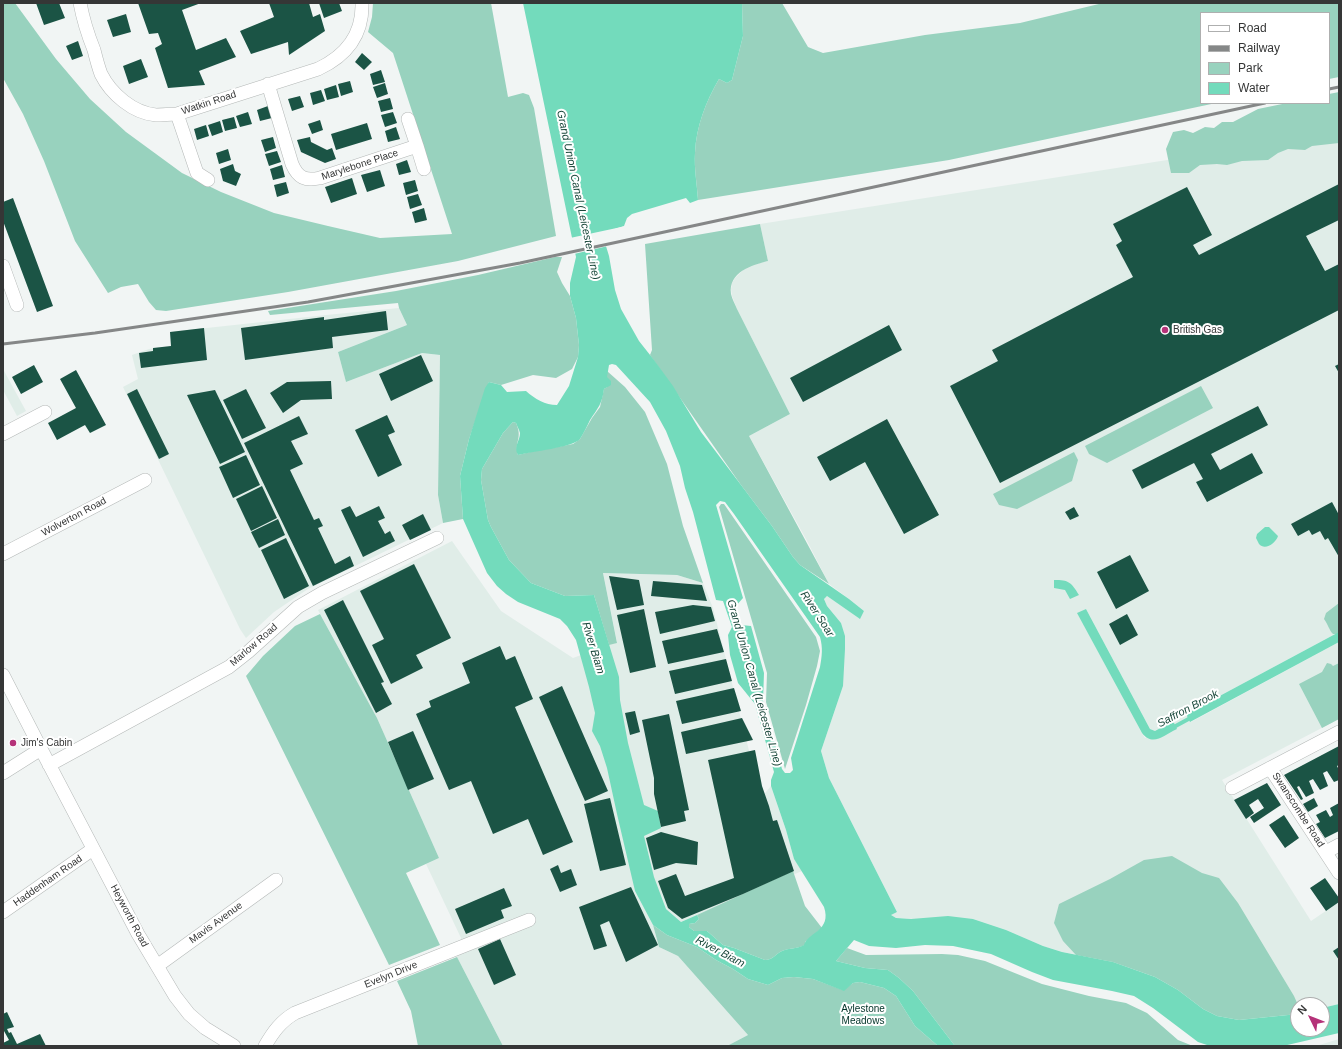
<!DOCTYPE html>
<html>
<head>
<meta charset="utf-8">
<style>
  body { margin:0 }
  #map { position:relative; width:1342px; height:1049px; overflow:hidden; background:#f1f5f4; font-family:Helvetica,sans-serif }
  canvas { display:block }
  .frame { position:absolute; inset:0; border:4px solid #353636; pointer-events:none }
  .legend { position:absolute; left:1200px; top:12px; width:130px; height:92px; box-sizing:border-box; background:#fff; border:1px solid #aeafaf; margin:0; padding:5px 7px; list-style:none; font-size:12px; color:#353636 }
  .legend li { display:flex; align-items:center; gap:8px; height:20px }
  .legend b { width:20px; border:1px solid #aeafaf }
  .north { position:absolute; left:1290px; top:997px; width:40px; height:40px; box-sizing:border-box; background:#fff; border:1px solid #aeafaf; border-radius:50%; rotate:313deg; font-size:11px; font-weight:700; line-height:16px; text-align:center; color:#353636 }
  .north::after { content:''; display:block; margin:auto; width:14px; height:18px; background:#b53279; clip-path:polygon(50% 0,100% 100%,50% 72%,0 100%) }
</style>
</head>
<body>
<div id="map">
<canvas width="1342" height="1049"></canvas>
<div class="frame"></div>
<ul class="legend">
<li><b style="height:5px;background:#fff"></b>Road</li>
<li><b style="height:5px;background:#858787"></b>Railway</li>
<li><b style="height:11px;background:#98d2be"></b>Park</li>
<li><b style="height:11px;background:#73dbbc"></b>Water</li>
</ul>
<div class="north">N</div>
</div>
<script>
const ctx = document.querySelector('canvas').getContext('2d');
ctx.lineJoin = 'round';
function fill(path, color) { ctx.fillStyle = color; ctx.fill(path, 'evenodd'); }
function trace(path, color, width, dash) { ctx.strokeStyle = color; ctx.lineWidth = width; ctx.lineCap = dash ? 'butt' : 'round'; ctx.setLineDash(dash || []); ctx.stroke(path); }
function drawText(font, color, halo, rows, align = 'center') {
  ctx.font = font + ' Helvetica,sans-serif'; ctx.lineWidth = 4; ctx.setLineDash([]); ctx.textBaseline = 'middle'; ctx.strokeStyle = halo; ctx.fillStyle = color; for (const [text, x, y, turn = 0] of rows) {
    ctx.save(); ctx.translate(x, y); ctx.rotate((+turn || 0) * Math.PI / 180); ctx.textAlign = isNaN(turn) ? turn : align; if (halo) ctx.strokeText(text, 0, 0); ctx.fillText(text, 0, 0); ctx.restore();
  }
}
const built = new Path2D(`
  M1339,133V632L1186,714L1191,722L1339,642V719L1222,780L1311,921L1339,902V1004L1322,1008V1005H1298V1014L1095,958L1062,952L1043,946L1006,930L973,919H912L896,918L890,915L897,912L829,778L821,751L843,686L841,623L827,606L824,599L827,596L859,618L864,611L849,599L829,584L807,541L749,436L790,414L737,309L732,296L731,289L732,283L735,278L744,269L751,265L768,261L760,224ZM1086,609L1150,729L1155,731L1173,721L1145,738L1142,733L1078,614Z
  M399,308L407,325L338,352L346,382L422,353L440,355L438,495L443,523L308,589L274,612L246,638L240,629L123,387L138,379L132,355L149,349L171,346L170,332L326,315Z
  M3,369L26,411L17,416L3,390Z
  M452,541L501,611L573,658L617,642L603,573L677,575L703,583L713,608L761,798L771,786L786,830L794,859L802,871L681,922L666,909L661,895L634,885L635,891L653,925L659,947L678,956L748,1035L727,1046H503L457,957L461,938L426,864L439,858L377,718L318,610Z
  M1339,1039V1046H1316Z`);
const green = new Path2D(`
  M3,3H15L56,59L90,99L126,132L182,173L221,192L274,213L328,226L380,238L452,234L393,53L368,32L372,17L373,3H491L508,97L523,93L529,95L534,108L556,236L458,261L288,292L166,311L156,310L149,302L138,284L121,287L108,293L75,241L44,161L23,114L3,78Z
  M742,3H782L808,47L823,53L925,35L1020,23L1103,3H1339V77L1329,79V13H1201V103H1216L949,160L698,200C697,184 694,168 695,153C696,127 706,101 719,79L727,83L732,80L743,36Z
  M1339,92V143L1312,146L1305,150L1288,149L1278,153L1268,160L1242,161L1227,165L1217,164L1200,165L1189,173H1171L1166,149L1173,132L1184,130L1193,133L1205,127L1214,128L1222,122H1233L1258,109L1287,103H1329V94Z
  M760,224L768,261C752,265 728,272 731,294C732,299 735,304 737,309L790,414L749,436L829,584L800,565L793,557L772,526L741,485L650,355L652,350L645,244Z
  M555,257H562L557,272L562,283L570,296L576,318L579,345L578,357L572,369L556,378L533,375L501,385L489,382L469,439L460,476L463,519L443,523L438,495L440,355L422,353L346,382L338,352L407,325L399,308L398,303L270,315L268,311L396,291L478,275Z
  M607,371L625,387L645,412L667,464L683,526L703,583L677,575L603,573L617,643L609,645L594,595L565,596L531,583L509,560L491,527L488,520L481,480L482,469L503,433L513,422L516,423C523,439 514,441 518,455L530,452L573,444L580,439L592,418L600,407L604,389L607,387Z
  M1201,386L1213,408L1107,463L1089,454L1085,446Z
  M1074,452L1078,460L1072,481L1017,509L999,505L993,494Z
  M721,504H724L816,637L820,651L817,666L806,705L785,769L766,702L767,673L719,507Z
  M1339,603V634H1333C1329,630 1328,624 1324,619L1326,613Z
  M320,614L377,718L439,858L406,873L440,945L389,965L246,676L263,656L295,626Z
  M1327,663L1331,664L1333,666L1339,663V719L1322,728L1299,684L1322,672Z
  M1172,856L1202,873L1219,878L1238,903L1294,996L1298,1005V1014L1239,1020L1217,1016L1203,1009L1178,990L1155,977L1113,962L1076,955L1063,941L1054,923L1059,904L1110,879L1144,860Z
  M793,871L805,906L822,928L805,942V945C797,949 790,948 782,951C775,954 773,960 765,960L734,948L723,945L707,931H694L689,927V924L695,923L699,919L697,915Z
  M653,925L667,935L697,947L716,960L733,969L748,979L768,985L782,978L794,977L813,979L843,990L853,983L860,982L884,988L896,996L915,1026L938,1046H727L748,1035L678,956L659,947Z
  M847,948L866,955L942,954L958,955L985,961L1042,984L1089,996L1126,1003L1147,1013L1178,1040L1193,1046H955L913,991L899,978L888,970L865,968L836,961Z
  M457,957L503,1046H418L411,1011L397,981Z`);
const water = new Path2D(`
  M523,3H742L743,36L732,80L727,83L719,79C706,101 696,127 695,153C694,168 697,184 698,200L690,203L686,198L632,214L627,218L624,226L602,233L609,256L615,290L621,309L639,341L654,360L673,386L701,432L772,526L793,557L800,565L849,599L864,611L860,619L827,596L824,599L827,606L841,623L845,636V649L843,686L821,751L829,778L897,912L891,915L896,918L911,919L948,916L973,919L1006,930L1043,946L1062,952L1113,962L1155,977L1178,990L1203,1009L1217,1016L1239,1020L1298,1014V1029H1322V1008L1339,1004V1033L1283,1046H1210L1198,1042L1153,1008L1134,996L1112,991L1053,980L1032,972L991,954L953,946L925,945L896,948L869,946L854,940L836,961L865,968L888,970L899,978L913,991L955,1046H938L915,1026L896,996L884,988L860,982L853,983L844,991L813,979L794,977L782,978L768,985L748,979L733,969L716,960L697,947L667,935L653,925L635,891L617,814L607,768L600,746L592,731L595,713L589,687L576,640L567,626L560,619L518,602L506,594L497,586L487,573L463,519L460,476L469,439L485,388L489,382L501,385L507,392L526,391C535,399 545,405 557,405L569,386L578,357L579,345L576,318L570,296V283L576,257ZM612,364L616,365L650,402L666,431L680,466L685,488L693,512L716,600L723,601L732,627L728,635L730,655L738,683L755,704L774,772L771,780V786L786,830L794,859L824,907C832,931 808,932 804,945C797,949 789,948 782,951C775,954 773,960 765,960L734,948L723,945L707,931H694L689,927V924L695,923L699,919L697,915L681,922L666,909L654,877L644,836L661,828L658,811L644,805L628,743L620,700L619,677L594,595L565,596L531,583L509,560L491,527L488,520L481,480L482,469L503,433L513,422L516,423C517,426 519,429 520,433C520,441 513,447 518,455C530,452 574,447 580,439C584,433 587,426 590,420C598,408 602,404 604,389L611,385V381L607,377L609,365ZM720,501L725,502L734,514L820,637C823,648 822,656 820,667L791,758L793,770L790,773H785L782,769L763,701L764,673L751,626L741,625L735,607L743,598L716,505Z
  M1265,527H1269L1278,536C1276,543 1265,551 1259,544C1258,542 1257,540 1256,538L1257,534Z
  M1054,580C1069,580 1071,582 1079,595L1070,599L1065,590L1054,588Z
  M1086,609L1150,729L1155,731L1173,721L1177,729C1164,735 1153,747 1142,733L1077,613Z
  M1339,632V642L1190,722L1186,714Z`);
const pier = new Path2D(`
  M626,226L604,234L608,246L574,254L570,238Z`);
const stream = new Path2D(`
  M1172,728L1194,716`);
const building = new Path2D(`
  M36,3H59L65,18L44,25Z
  M138,3H201L182,10L196,50L226,38L236,57L199,71L205,85L168,88L155,48L162,44L158,33L149,34Z
  M269,3H309L313,17L320,14L325,31L289,55L288,42L251,54L240,31L274,17Z
  M319,3H339L342,11L324,18Z
  M126,14L131,32L113,37L107,20Z
  M78,41L83,56L72,60L66,46Z
  M362,53L372,62L364,70L355,62Z
  M141,59L148,77L129,84L123,66Z
  M381,70L385,82L373,85L370,74Z
  M350,81L353,92L341,96L338,84Z
  M385,83L388,94L377,98L373,87Z
  M336,85L339,97L327,100L324,89Z
  M321,90L325,101L313,105L310,93Z
  M300,96L304,107L292,111L288,99Z
  M390,98L393,109L381,112L378,101Z
  M268,106L272,118L260,121L257,110Z
  M248,112L252,124L240,127L236,116Z
  M393,112L397,123L385,127L381,115Z
  M234,117L237,128L225,131L222,120Z
  M320,120L323,130L312,134L308,124Z
  M220,121L223,132L212,136L208,125Z
  M367,123L372,139L336,150L331,134Z
  M206,125L209,136L197,140L194,129Z
  M396,127L400,139L388,142L385,131Z
  M273,137L276,148L265,152L261,140Z
  M310,137L311,142L327,150L332,148L336,159L325,163L301,152L297,140Z
  M228,149L231,160L219,164L216,153Z
  M277,151L281,162L269,166L265,154Z
  M407,160L411,172L399,175L396,164Z
  M233,164L235,171L241,174L236,186L223,181L220,169Z
  M282,165L285,177L273,180L270,169Z
  M380,170L385,186L367,192L361,175Z
  M352,178L357,194L331,203L325,187Z
  M415,180L418,191L406,195L403,183Z
  M286,182L289,193L277,197L274,185Z
  M1339,184V220L1306,236L1325,271L1339,264V310L1000,483L950,386L998,361L992,350L1133,277L1116,245L1122,241L1113,224L1187,187L1212,235L1193,245L1199,255Z
  M418,194L422,205L410,209L407,197Z
  M13,198L53,306L37,312L3,221V202Z
  M424,208L427,220L415,223L412,212Z
  M386,311L388,330L332,337L333,348L245,360L241,328L324,317V320Z
  M889,325L902,350L803,402L790,378Z
  M204,328L207,360L141,368L139,353L153,351V348L171,346L170,332Z
  M421,355L433,381L391,401L379,374Z
  M1339,364V373L1335,366Z
  M34,365L43,382L21,394L12,377Z
  M76,370L106,425L90,433L85,425L57,440L48,423L76,408L60,379Z
  M331,381L332,399L301,400L283,413L270,393L287,382Z
  M137,389L169,454L159,459L127,394Z
  M246,389L266,428L242,439L223,400Z
  M215,390L245,452L220,464L187,395Z
  M1258,406L1268,425L1211,454L1220,470L1252,453L1263,473L1207,502L1196,482L1203,479L1194,463L1142,489L1132,470Z
  M387,415L395,432L388,435L402,465L378,477L355,430Z
  M299,416L308,434L291,441L303,464L290,470L314,520L319,518L323,526L318,528L335,564L350,556L354,566L313,586L244,443Z
  M887,419L939,515L904,534L865,462L830,481L817,457Z
  M246,455L260,485L233,498L219,467Z
  M262,486L277,518L251,531L236,499Z
  M1332,502L1339,515V557L1328,538L1325,540L1320,531L1312,535L1309,530L1298,536L1291,524Z
  M350,506L356,517L379,506L385,518L378,521L385,534L390,531L395,541L363,557L341,510Z
  M1074,507L1079,516L1070,520L1065,512Z
  M423,514L431,530L410,540L402,525Z
  M278,519L285,535L259,548L251,532Z
  M286,538L309,586L284,599L261,550Z
  M1130,555L1149,591L1116,609L1097,572Z
  M414,564L451,638L416,655L423,668L391,684L372,645L384,639L360,591Z
  M609,576L639,580L644,605L617,610Z
  M653,581L702,585L707,601L651,596Z
  M343,600L384,682L381,683L392,704L376,713L324,610Z
  M693,605L711,607L715,621L660,634L655,612Z
  M644,609L656,667L630,673L617,615Z
  M1127,614L1138,635L1120,645L1109,624Z
  M717,629L724,652L668,664L662,641Z
  M500,646L506,660L515,656L533,699L515,707L573,842L543,855L528,819L493,834L471,781L449,790L416,714L431,707L429,701L470,683L462,663Z
  M726,659L732,681L675,694L669,671Z
  M562,686L608,791L585,801L539,697Z
  M734,688L741,711L682,724L676,701Z
  M635,711L640,732L630,735L625,713Z
  M669,714L689,810L684,811L686,821L661,827L654,794V778L642,720Z
  M742,718L753,740L686,754L681,732Z
  M413,731L434,779L408,790L388,742Z
  M1339,746V765L1337,766L1339,770V780L1334,782L1327,771L1323,773L1328,786L1320,790L1313,779L1309,781L1314,793L1306,797L1299,786L1297,787L1303,799L1301,800L1284,775Z
  M755,750L762,786L769,806L773,821L777,820L794,871L743,894L682,919L668,908L658,881L676,874L685,896L734,878L708,760Z
  M1267,783L1281,805L1254,823L1250,817L1264,808L1258,799L1249,805L1254,813L1246,819L1234,800Z
  M610,798L626,865L600,871L584,804Z
  M1314,798L1318,806L1308,812L1303,804Z
  M1339,803V831L1325,838L1316,824L1320,822L1316,815L1326,810L1330,817L1333,815L1330,808Z
  M1284,815L1299,838L1285,848L1269,825Z
  M661,832L698,842L697,865L676,863L654,870L646,838Z
  M558,865L561,873L571,869L577,885L560,892L550,869Z
  M1325,878L1339,898V902L1326,911L1310,888Z
  M631,887L658,945L626,962L609,921L600,925L607,946L594,950L579,907Z
  M504,888L512,906L501,910L504,918L466,934L455,909Z
  M500,939L516,975L494,985L478,949Z
  M1339,947V960L1333,951Z
  M7,1012L14,1027L7,1029L9,1033L11,1032L17,1044L40,1034L46,1046H3V1043L9,1040L4,1031H3V1014Z`);
const street = new Path2D(`
  M80,3C83,19 88,35 94,50C96,58 98,66 101,74C111,94 133,113 156,115C163,115 170,114 177,114L318,69C346,56 363,35 362,3
  M268,84L292,164C298,178 305,181 320,178L417,146L408,119
  M177,114L197,173L208,180
  M417,146L424,169
  M3,266L17,305
  M3,434L45,412
  M3,554L145,480
  M3,675L41,749L138,934L175,996L189,1014L205,1028L234,1046
  M49,765L229,667L248,652L298,607L322,593L437,538
  M1270,768L1339,873
  M3,773L41,749
  M1232,788L1339,732
  M1326,852L1339,845
  M3,912L93,849
  M157,966L276,880
  M265,1046C273,1032 281,1021 295,1013L529,920`);
const rail = new Path2D(`
  M1329,89L1339,87
  M3,344L95,333L308,302L520,263L1265,103`);
const markers = [
  [1165,330,4,"#b53279"],
  [13,743,4,"#b53279"]
];
const streetNames = [
  ["Watkin Road",209,103,-18],
  ["Marylebone Place",360,165,-18],
  ["Wolverton Road",74,517,-28],
  ["Marlow Road",254,645,-41],
  ["Swanscombe Road",1298,810,57],
  ["Haddenham Road",48,881,-35],
  ["Heyworth Road",129,916,62],
  ["Mavis Avenue",216,923,-36],
  ["Evelyn Drive",391,975,-22]
];
const poiNames = [
  ["British Gas",1173,330],
  ["Jim's Cabin",21,743]
];
const parkNames = [
  ["Aylestone",863,1009],
  ["Meadows",863,1021]
];
const waterNames = [
  ["Grand Union Canal (Leicester Line)",578,195,78],
  ["River Soar",817,614,57],
  ["River Biam",593,648,73],
  ["Grand Union Canal (Leicester Line)",754,683,74],
  ["Saffron Brook",1188,709,-28],
  ["River Biam",720,952,28]
];
fill(built, '#e0ede8');
fill(green, '#98d2be');
fill(water, '#73dbbc');
fill(pier, '#f1f5f4');
trace(stream, '#73dbbc', 4);
fill(building, '#1b5445');
trace(street, '#b4b8b7', 14);
trace(street, '#fff', 13);
trace(rail, '#858787', 3);
for (const [x, y, r, color] of markers) { const dot = new Path2D(); dot.arc(x, y, r, 0, 2 * Math.PI); ctx.fillStyle = color; ctx.fill(dot); trace(dot, '#fff', 1.5); }
drawText('10px', '#353636', '#fff', streetNames);
drawText('10px', '#353636', '#fff', poiNames, 'left');
drawText('10px', '#003227', '#fff', parkNames);
drawText('italic 11px', '#19473a', '#fff', waterNames);
</script>
</body>
</html>
